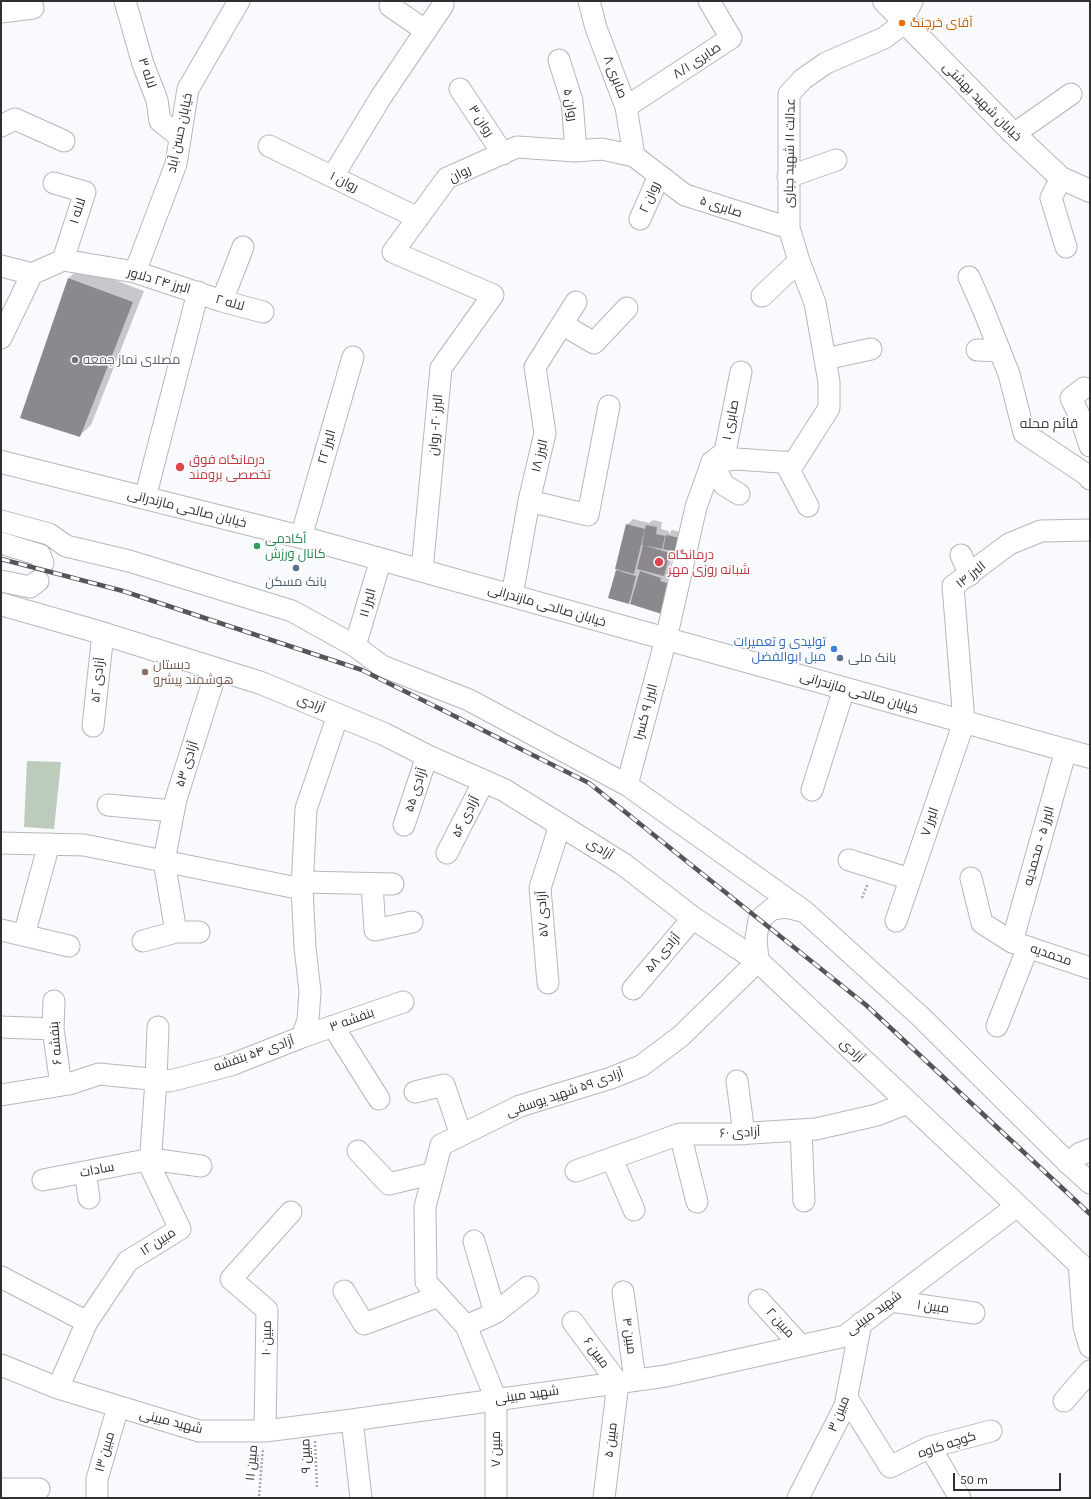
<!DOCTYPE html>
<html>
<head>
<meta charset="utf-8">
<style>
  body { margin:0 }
  #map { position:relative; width:1091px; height:1499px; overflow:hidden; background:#f9fafe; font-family:Karla,sans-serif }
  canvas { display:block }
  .frame { position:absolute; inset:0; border:2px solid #2f3032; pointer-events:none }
  .scale { position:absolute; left:953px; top:1473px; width:108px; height:18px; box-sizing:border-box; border:2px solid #2f3032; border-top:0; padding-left:5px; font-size:12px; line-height:14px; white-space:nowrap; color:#2f3032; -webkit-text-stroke:3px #fff; paint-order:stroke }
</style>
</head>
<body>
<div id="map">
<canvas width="1091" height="1499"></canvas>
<div class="frame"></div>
<div class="scale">50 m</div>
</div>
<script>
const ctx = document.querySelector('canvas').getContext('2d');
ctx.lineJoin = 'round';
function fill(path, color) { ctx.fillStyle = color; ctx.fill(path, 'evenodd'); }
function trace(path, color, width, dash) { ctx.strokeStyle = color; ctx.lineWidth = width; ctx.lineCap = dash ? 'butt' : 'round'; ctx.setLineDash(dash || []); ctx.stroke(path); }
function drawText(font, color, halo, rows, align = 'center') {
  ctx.font = font + ' Karla,Cairo,sans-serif'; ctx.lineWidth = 3; ctx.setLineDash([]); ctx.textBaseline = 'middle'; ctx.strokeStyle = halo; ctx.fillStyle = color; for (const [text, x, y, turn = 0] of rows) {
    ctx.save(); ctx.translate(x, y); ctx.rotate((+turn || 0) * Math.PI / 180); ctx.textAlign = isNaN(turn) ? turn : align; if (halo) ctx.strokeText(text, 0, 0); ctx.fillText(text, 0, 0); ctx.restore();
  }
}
const green = new Path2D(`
  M27,761L61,762L54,829L24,827Z`);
const shadow = new Path2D(`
  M80,267L144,291L91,425L79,436L69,278Z
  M633,519L649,523L653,520L662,522L661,529L669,531V534L672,530L690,534L674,551L668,573L681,577L631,603L633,598L628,603L617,571L618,569L627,525Z`);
const building = new Path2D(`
  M68,278L133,302L80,437L20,418Z
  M626,524L645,529L634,574L615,569Z
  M646,525L657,527L656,534L665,536L662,549L642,545Z
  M666,535L685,539L682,553L663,549Z
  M643,545L670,553L664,576L637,569Z
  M616,570L636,576L629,604L608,598Z
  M640,571L661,578L660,581L673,585L665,615L630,604Z`);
const path = new Path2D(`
  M862,898L868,883
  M315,1441L317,1487
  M259,1496L263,1448`);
const minor = new Path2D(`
  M125,1L143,64L157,100L160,121L180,137
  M589,1L596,28L626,107L634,156
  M390,6L426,31
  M1,12L33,8
  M902,21L912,1
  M559,60L572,101L576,151
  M460,89L503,154
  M626,107L731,38L709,1
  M1,126L15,119L64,141
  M1014,134L1071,94
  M269,146L418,218
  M333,176L381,97L443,5
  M788,177L836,160
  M1061,178L1051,198L1066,247
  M54,183L85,192L63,260
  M640,219L659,176
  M1,266L32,274L1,338
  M135,272L176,164L188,89L239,1
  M32,274L63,260L135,272L222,301L263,312
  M969,277L984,311L1009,374L1024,433L1087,475L1090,479
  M762,296L799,261
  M222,301L243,247
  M562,324L594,343L627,308
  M977,350L1000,351
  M825,359L871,349
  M1084,388L1071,398L1081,419L1090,446
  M785,462L808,506
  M739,494L724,485L712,462L725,452L741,372
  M145,498L198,292
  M529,501L588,515L609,406
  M1,521L49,534L66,546L129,561L292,611L355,646L382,666L469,700L627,785L804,911L921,1017L1068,1163L1090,1183
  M301,537L353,357
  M1,543L40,555L43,563
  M961,555L970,575
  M422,571L441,368L493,295L393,252L447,178L517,147L576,151L602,149L634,156L685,195L789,228
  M1,581L30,587L38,581
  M512,596L529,501L545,433L535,367L576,302
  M355,646L381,559
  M93,726L103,633
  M627,785L666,639L696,507L712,462L736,459L794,463L829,408V382L815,303L799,261L789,228V94L803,79L826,63L884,38L904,23
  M812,790L844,689
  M108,805L173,811
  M404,825L427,756
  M1,843L84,845L302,889
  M447,853L484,781
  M849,860L910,879
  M971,878L982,923L1012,942L1090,968
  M303,882L393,884
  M372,884L375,930L412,922
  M896,921L964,722L953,586L1009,544L1041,531L1090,530
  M1,930L69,946
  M199,932H176L164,861L176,799L217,669
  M24,935L49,844
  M143,941L176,932
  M1012,942L1066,750
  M548,983L540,888L560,825
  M633,989L693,918
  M54,1001L53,1029L61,1085
  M333,1026L379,1099
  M997,1026L1028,947
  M1,1027L53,1029
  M302,1037L403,1002
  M737,1081L744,1134
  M415,1092L444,1085L461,1135
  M1,1095L69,1084L99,1074L170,1081L231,1065L302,1037L308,1020L310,992L305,947L302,889L306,809L338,715
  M801,1130L804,1201
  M680,1134L697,1202
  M358,1151L389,1184L434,1173
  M612,1159L634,1210
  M576,1171L680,1134H735L816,1129L877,1115L907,1103
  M85,1172L89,1198
  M43,1180L151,1159L201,1166
  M474,1241L495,1313
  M1079,1264L1084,1327L1090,1347
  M1,1277L87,1322
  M344,1291L364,1324L439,1296
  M623,1292L635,1380
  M759,1300L801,1346
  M891,1301L974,1313
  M573,1322L618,1383L604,1498
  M466,1326L495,1313L528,1287
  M1,1365L58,1388L199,1431H265L352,1420L666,1376L845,1336L1017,1206
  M58,1388L87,1322L128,1261L180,1229L150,1166L156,1080L158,1027
  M847,1398L890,1467L930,1447L991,1431
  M1064,1401L1090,1371
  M352,1420L361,1498
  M265,1431L267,1310L231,1279L291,1212
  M930,1447L960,1498
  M1,1489H39
  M97,1498V1479L118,1407
  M496,1498V1399L466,1326L426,1282L425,1207L441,1145L520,1106L611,1078L641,1066L681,1036L758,961L756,938L759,920L772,909L786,907L802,911
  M798,1498L845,1406L861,1323`);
const major = new Path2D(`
  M884,1L1014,134L1061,178L1090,191
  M1,462L301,537L1090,757
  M1,604L95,631L261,683L384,734L427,756L504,790L623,864L693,918L758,961L1090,1274
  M1068,1163L1080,1154L1090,1150`);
const rail = new Path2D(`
  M1,559L123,591L362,670L589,783L866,1005L1090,1214`);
const markers = [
  [902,23,4,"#e8710a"],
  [75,360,4,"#6b7280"],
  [180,467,5,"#e0444e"],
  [257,546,4,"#2e9e5b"],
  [659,562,5,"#e0444e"],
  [296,568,4,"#5c6f8a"],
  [834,649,4,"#3f7fe0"],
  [840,658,4,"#5c6f8a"],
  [145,672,4,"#8d6e63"]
];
const foodNames = [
  ["آقای خرچنگ",910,23]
];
const streetNames = [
  ["صابری ۸/۱",697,61,-33],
  ["لاله ۳",147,73,71],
  ["صابری ۸",615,77,69],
  ["خیابان شهید بهشتی",982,102,45],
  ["روان ۵",570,105,80],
  ["روان ۳",481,121,57],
  ["خیابان حسن آباد",180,133,-78],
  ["عدالت ۱۱ شهید جباری",790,153,-89],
  ["روان",460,174,-27],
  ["روان ۱",344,182,26],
  ["روان ۲",650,197,-66],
  ["صابری ۵",721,207,18],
  ["لاله ۱",78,211,-72],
  ["البرز ۲۴ دلاور",159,281,16],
  ["لاله ۲",230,303,16],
  ["صابری ۱",731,420,-79],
  ["البرز ۲۰- روان",436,425,-85],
  ["البرز ۲۲",327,447,-74],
  ["البرز ۱۸",540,456,-76],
  ["خیابان صالحی مازندرانی",187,509,14],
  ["البرز ۱۴",971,575,-39],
  ["البرز ۱۱",368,603,-74],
  ["خیابان صالحی مازندرانی",547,606,16],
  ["آزادی ۵۲",98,680,-84],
  ["خیابان صالحی مازندرانی",859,693,16],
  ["آزادی",311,704,22],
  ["البرز ۹ کسرا",646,712,-75],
  ["آزادی ۵۳",187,764,-72],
  ["آزادی ۵۵",416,790,-72],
  ["آزادی ۵۶",466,817,-63],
  ["البرز ۷",930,822,-71],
  ["البرز ۵ - محمدیه",1039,846,-74],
  ["آزادی",600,849,32],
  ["آزادی ۵۷",543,914,-93],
  ["آزادی ۵۸",663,953,-50],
  ["محمدیه",1051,955,19],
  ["بنفشه ۳",352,1020,-20],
  ["بنفشه ۶",56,1043,-95],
  ["آزادی",852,1051,44],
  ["آزادی ۵۴ بنفشه",254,1054,-19],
  ["آزادی ۵۹ شهید یوسفی",565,1093,-19],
  ["آزادی ۶۰",740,1133,-2],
  ["سادات",97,1170,-11],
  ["مبین ۱۲",158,1242,-33],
  ["مبین ۱",933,1307,8],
  ["شهید مبینی",874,1313,-36],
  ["مبین ۲",780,1323,48],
  ["مبین ۴",629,1336,82],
  ["مبین ۱۰",267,1338,-89],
  ["مبین ۶",596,1353,54],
  ["شهید مبینی",527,1395,-8],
  ["مبین ۳",839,1414,-68],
  ["شهید مبینی",171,1422,14],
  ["مبین ۵",611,1440,-83],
  ["کوچه کاوه",947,1445,-18],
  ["مبین ۷",496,1449,-90],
  ["مبین ۱۳",105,1452,-74],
  ["مبین ۹",306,1456,-92],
  ["مبین ۱۱",252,1463,-85]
];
const worshipNames = [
  ["مصلای نماز جمعه",83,360]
];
const healthNames = [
  ["درمانگاه فوق",189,460],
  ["تخصصی برومند",189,475],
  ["درمانگاه",668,555],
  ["شبانه روزی مهر",668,570]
];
const leisureNames = [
  ["آکادمی",265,539],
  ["کانال ورزش",265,554]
];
const serviceNames = [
  ["بانک مسکن",296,582],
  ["بانک ملی",848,658,"left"]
];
const shopNames = [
  ["تولیدی و تعمیرات",826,642],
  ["مبل ابوالفضل",826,657]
];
const educationNames = [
  ["دبستان",153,665],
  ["هوشمند پیشرو",153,680]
];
const neighbourhoodNames = [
  ["قائم محله",1049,424]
];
fill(green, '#bdcbbd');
fill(shadow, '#0003');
fill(building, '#8b888e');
trace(minor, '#b6b7be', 23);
trace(major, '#b6b7be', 24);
trace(path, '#a9aaad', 2.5, [2, 2]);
trace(minor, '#fff', 21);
trace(major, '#fff', 22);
trace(rail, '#545558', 4.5);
trace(rail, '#fff', 3, [9]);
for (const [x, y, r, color] of markers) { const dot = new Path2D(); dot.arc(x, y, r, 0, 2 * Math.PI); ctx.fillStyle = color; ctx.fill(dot); trace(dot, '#fff', 1.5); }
drawText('13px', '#c56008', '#fff', foodNames, 'left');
drawText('13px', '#2f3032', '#fff', streetNames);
drawText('13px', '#5b616d', '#fff', worshipNames, 'left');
drawText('13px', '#be3a42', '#fff', healthNames, 'left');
drawText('13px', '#27864d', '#fff', leisureNames, 'left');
drawText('13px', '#4e5e75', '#fff', serviceNames);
drawText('13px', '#366cbe', '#fff', shopNames, 'right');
drawText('13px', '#785e54', '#fff', educationNames, 'left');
drawText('14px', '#3c3d43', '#fff', neighbourhoodNames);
</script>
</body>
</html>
